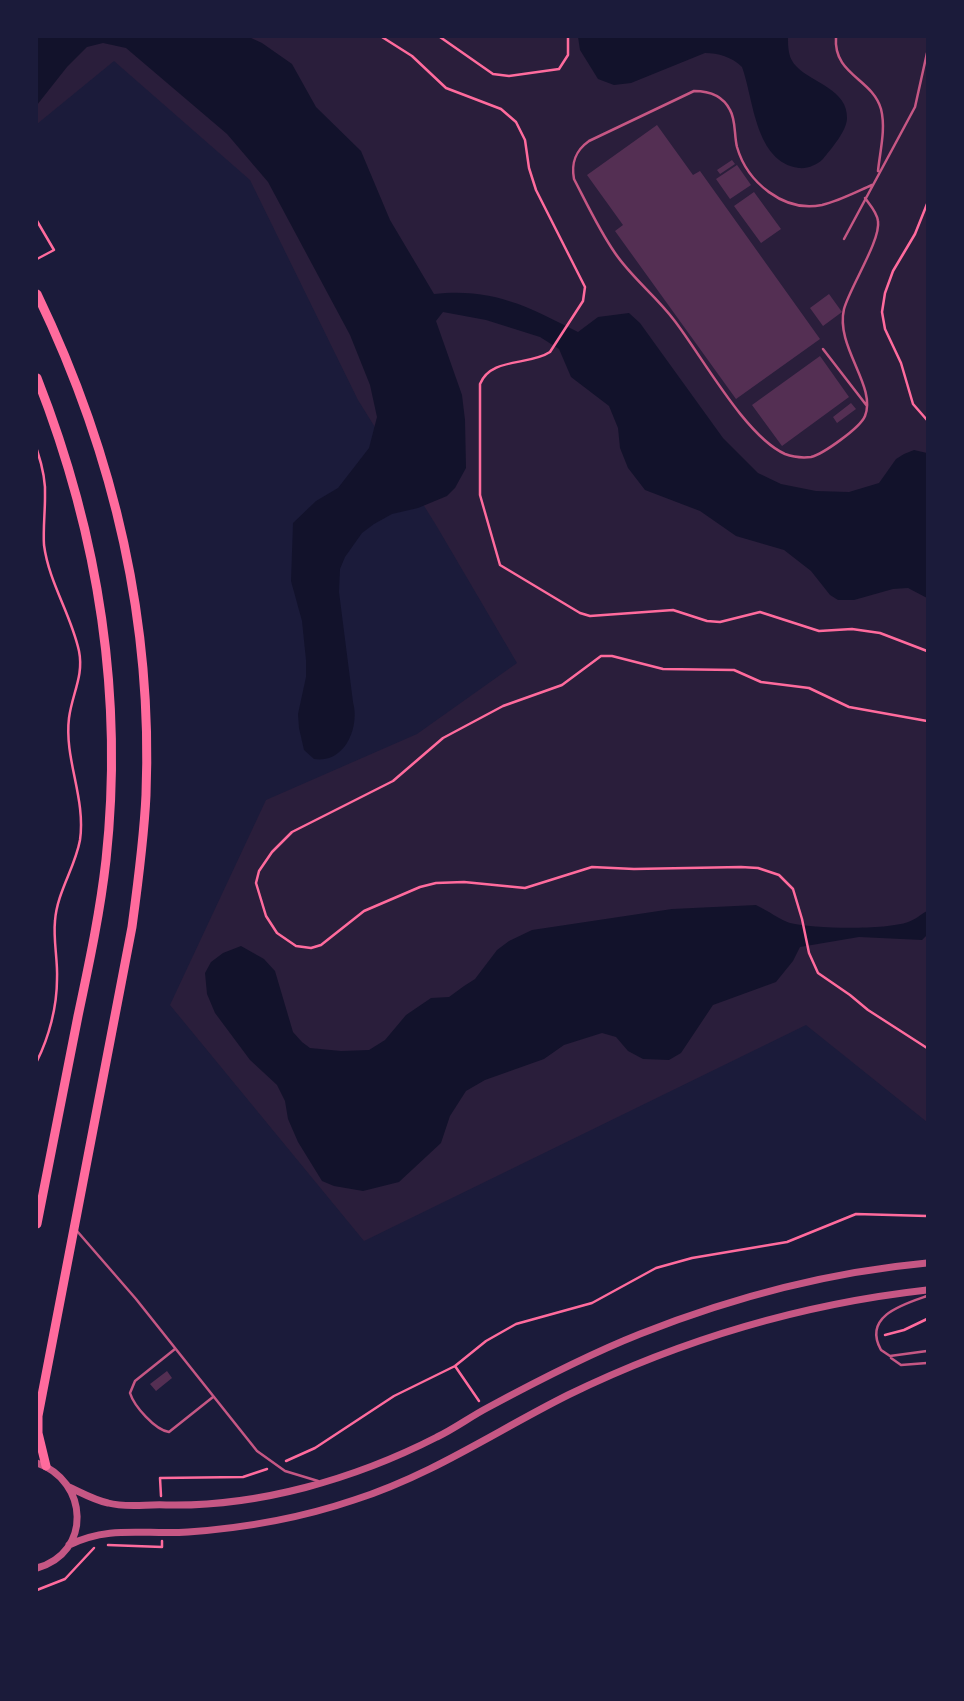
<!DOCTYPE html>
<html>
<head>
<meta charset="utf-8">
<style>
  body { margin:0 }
  #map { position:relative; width:964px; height:1701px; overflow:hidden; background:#1b1b3a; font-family:"Space Grotesk",sans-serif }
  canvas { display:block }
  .frame { position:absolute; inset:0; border:38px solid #1b1b3a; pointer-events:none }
</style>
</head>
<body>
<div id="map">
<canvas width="964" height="1701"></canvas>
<div class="frame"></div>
</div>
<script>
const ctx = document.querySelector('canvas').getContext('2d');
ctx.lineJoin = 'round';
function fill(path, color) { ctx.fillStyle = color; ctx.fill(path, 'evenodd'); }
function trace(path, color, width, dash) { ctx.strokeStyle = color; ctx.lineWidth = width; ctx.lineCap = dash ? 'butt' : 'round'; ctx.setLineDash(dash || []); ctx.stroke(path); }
const green = new Path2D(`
  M37,37H927V1122L806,1025L364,1241L170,1005L266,800L417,734L517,663L436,525L358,400L250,180L114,61L37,124Z`);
const water = new Path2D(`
  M37,37H249L262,43L292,64L316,107L361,151L390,220L434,294C494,288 526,306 578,332L598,317L629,313L640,323L723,438L758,473L781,484L816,491L849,492L879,483L896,459L904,454L914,450L927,453V598L908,588L893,589L854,600H838L830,595L811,571L784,550L736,536L700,511L645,490L628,468L620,448L618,428L609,406L571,377L559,349L540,337L486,320L443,312L436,321L462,395L465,420L466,468L455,488L447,496L418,508L392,514L374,524L362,533L345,557L340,569L339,592L353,702C360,727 345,764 314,759L304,750L299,728L298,714L306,677V660L302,621L291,581L293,523L316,501L338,488L369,448L377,417L370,385L350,335L268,182L227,134L126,48L103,43L87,47L67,67L37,105Z
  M578,37H788C788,47 788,59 797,67C813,83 848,90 847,118C847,131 831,149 823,159C817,165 807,169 799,168C755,162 754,100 742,67C732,57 718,53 705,53L631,83L614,85L598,79L580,50Z
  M756,905C767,910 782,921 790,923C814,929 886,930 908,922C915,920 921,914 927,911V935L922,940L859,937L800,947L793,961L776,982L713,1005L681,1053L669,1060L643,1059L628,1051L616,1037L602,1033L564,1045L544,1059L485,1080L466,1091L450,1116L441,1143L399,1182L363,1191L334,1186L322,1181L298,1142L288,1119L285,1101L277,1085L250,1060L215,1013L207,994L205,973L211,962L223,953L241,946L264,959L275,971L293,1032L302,1042L310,1048L341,1051L369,1050L385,1040L406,1015L431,998L449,997L464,986L475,979L497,950L509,941L532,930L672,909Z`);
const building = new Path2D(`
  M657,125L693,175L700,171L820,339L736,399L615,231L623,225L587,175Z
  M732,160L735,164L720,174L717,170Z
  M737,165L751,185L730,199L716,179Z
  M754,192L781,229L761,243L734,206Z
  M829,294L842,312L823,326L810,308Z
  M820,356L849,397L782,446L752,405Z
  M851,403L856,409L837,423L833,417Z
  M167,1371L172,1378L156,1391L150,1384Z`);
const path = new Path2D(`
  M382,37L412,56L446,88L501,109L516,122L525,140L529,168L536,190L585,287L583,301L550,352C529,366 491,357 480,384V495L500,565L580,613L590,616L673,610L707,621L720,622L760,612L819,631L852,629L880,633L927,651
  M440,37L493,74L509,76L559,69L568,55V37
  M927,204L915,234L893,271L885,293L882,312L885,329L901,363L913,404L927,420
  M37,221L54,250L37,259
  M37,450C42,465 46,481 45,497C45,513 43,529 44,545C49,583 71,614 79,651C84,676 72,694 69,718C64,759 86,798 80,840C75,868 57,892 55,921C53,940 58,960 57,979C57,1007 49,1037 37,1061
  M927,721L849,707L809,688L761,682L734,670L663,669L612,656H601L562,685L503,706L443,738L393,781L292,832L272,852L259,871L256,883L266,916L277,933L296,946L311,948L321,945L364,911L420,887L436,883L464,882L525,888L592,867L634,869L741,867L758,868L779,875L793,889L802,919L809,953L818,973L850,995L868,1010L927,1048
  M885,1335L904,1330L927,1319
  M455,1366L479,1401
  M286,1461L315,1448L394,1396L455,1366L486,1341L516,1324L592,1303L656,1268L692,1258L787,1242L856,1214L927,1216
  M161,1496L160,1478L243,1477L267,1469
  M108,1545L162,1547V1541
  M37,1590L65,1579L94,1548`);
const service = new Path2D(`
  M836,37C833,75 872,78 881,109C886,129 880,151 878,171
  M865,198C870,205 877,212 878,221C881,240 850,287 844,309C835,347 877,386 865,416C860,428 823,454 811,457C802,458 793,457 785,454C745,436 702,356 674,320C656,296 632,278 615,253C599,230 587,204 574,179C571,163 575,151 589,141L694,91C709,91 723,96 730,110C736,120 734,135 737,147C747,182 784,213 822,205C839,201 856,192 872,185
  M844,239L915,107L927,53
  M823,349L867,406
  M77,1231L136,1299L257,1451L285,1471L318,1481
  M927,1296C904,1304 862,1316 881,1350L890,1356L927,1351
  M175,1349L135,1381L130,1393C134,1406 155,1430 169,1432L213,1397
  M891,1358L901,1365L927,1363`);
const tertiary = new Path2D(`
  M37,1463C89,1481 92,1553 37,1568
  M69,1487C82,1493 94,1500 108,1503C126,1508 147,1504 166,1505C258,1507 355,1479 437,1437C454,1429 470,1417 487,1408C537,1381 587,1355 640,1334C731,1298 829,1272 927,1263
  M69,1545C110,1525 144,1535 188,1532C245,1528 301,1518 354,1500C432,1475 496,1431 568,1395C681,1340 802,1304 927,1290`);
const secondary = new Path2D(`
  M37,294C113,452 153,619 146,795C144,839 138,883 132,927L38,1416V1433L46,1466
  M37,378C98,533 124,693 106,860C100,913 89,964 78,1016C64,1085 51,1155 37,1224`);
fill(green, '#2a1e3b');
fill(water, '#12122b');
fill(building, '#542f53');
trace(path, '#ff6b9d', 2.5);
trace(service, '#c65784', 2.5);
trace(tertiary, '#c65784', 7);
trace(secondary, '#ff6b9d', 9);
</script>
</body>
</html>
